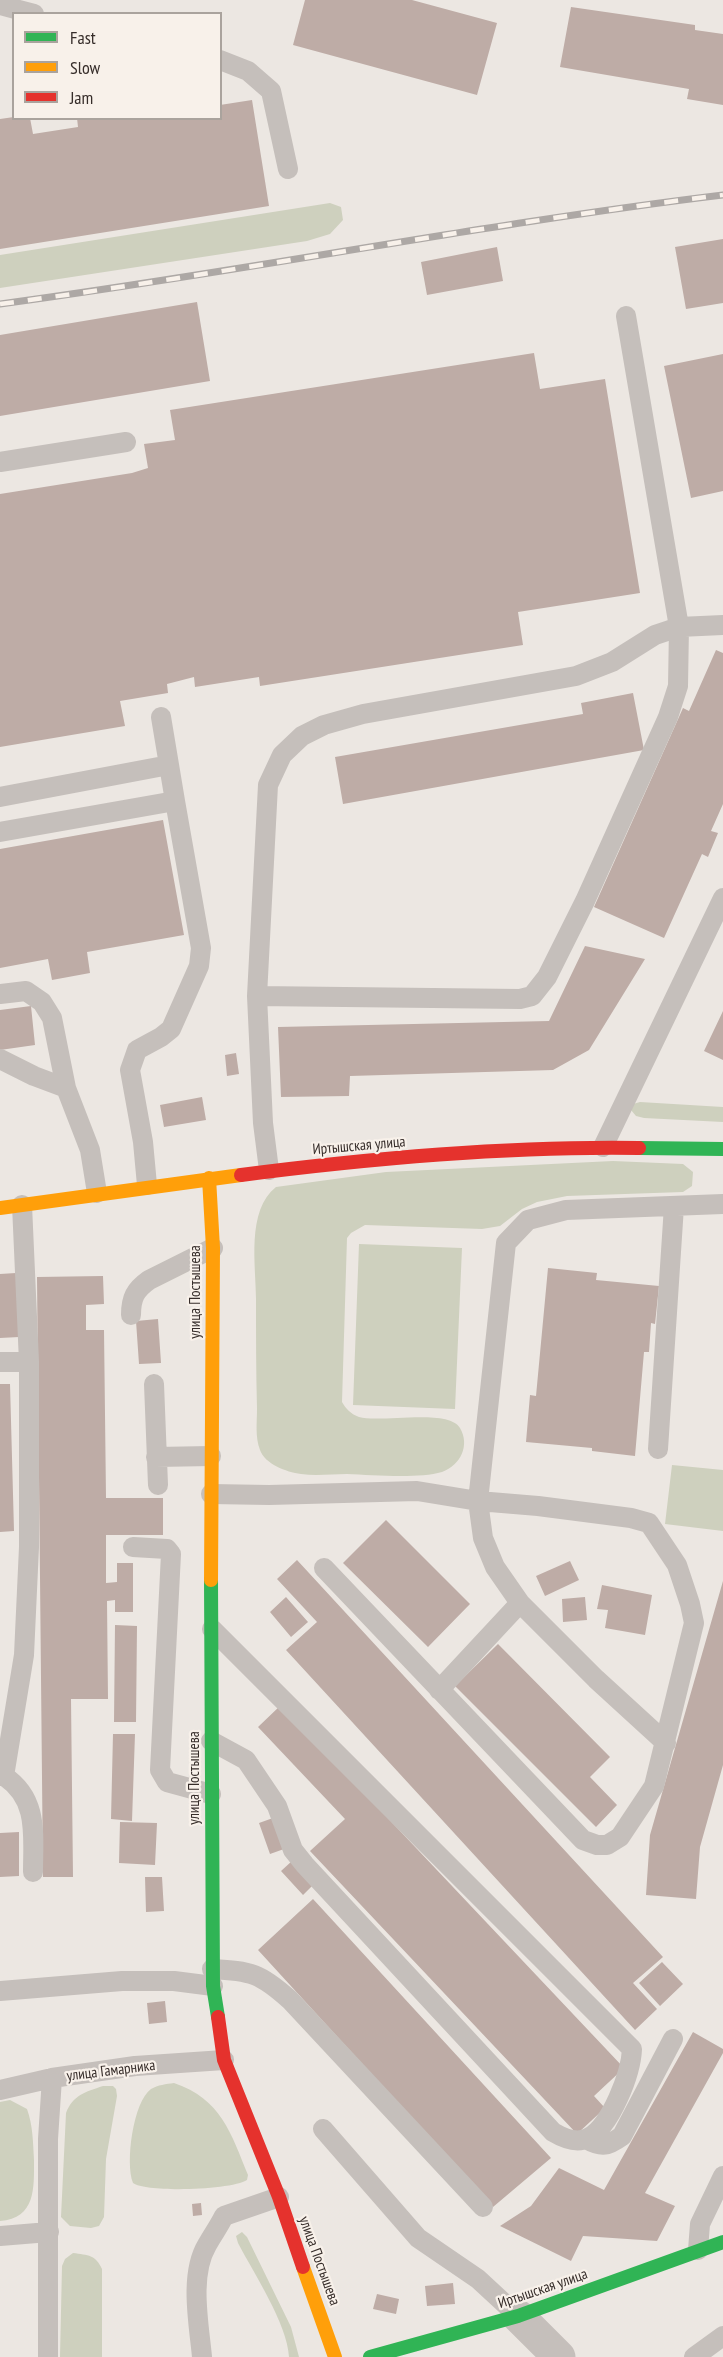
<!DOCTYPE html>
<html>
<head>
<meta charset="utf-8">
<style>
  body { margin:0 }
  #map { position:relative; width:723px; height:2357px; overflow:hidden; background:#ece7e2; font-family:"PT Sans Narrow",sans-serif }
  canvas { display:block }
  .legend { position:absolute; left:12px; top:12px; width:210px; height:108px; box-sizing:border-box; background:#f8f1ea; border:2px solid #aaa39d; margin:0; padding:8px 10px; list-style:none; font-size:18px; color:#362d2a }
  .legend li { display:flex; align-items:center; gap:12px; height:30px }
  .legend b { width:30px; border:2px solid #aaa39d }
</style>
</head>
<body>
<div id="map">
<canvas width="723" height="2357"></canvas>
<ul class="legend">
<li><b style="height:8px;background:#30b455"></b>Fast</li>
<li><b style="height:8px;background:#ff9f0a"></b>Slow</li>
<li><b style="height:8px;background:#e5322d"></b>Jam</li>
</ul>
</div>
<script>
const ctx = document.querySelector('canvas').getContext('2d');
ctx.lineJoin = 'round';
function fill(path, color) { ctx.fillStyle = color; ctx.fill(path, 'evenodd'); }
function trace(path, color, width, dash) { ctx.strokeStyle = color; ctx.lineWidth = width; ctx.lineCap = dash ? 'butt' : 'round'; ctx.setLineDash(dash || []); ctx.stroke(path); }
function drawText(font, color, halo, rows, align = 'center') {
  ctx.font = font + ' "PT Sans Narrow",sans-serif'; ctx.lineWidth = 4.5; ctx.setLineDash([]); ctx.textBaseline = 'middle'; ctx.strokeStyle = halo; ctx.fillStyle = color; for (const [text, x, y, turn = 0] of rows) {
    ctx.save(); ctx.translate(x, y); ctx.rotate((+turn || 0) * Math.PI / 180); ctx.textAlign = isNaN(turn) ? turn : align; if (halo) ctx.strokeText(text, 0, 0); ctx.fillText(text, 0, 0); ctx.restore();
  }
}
const green = new Path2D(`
  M330,203L341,207L343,220L330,234L307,241L0,288V255Z
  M640,1102L723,1107V1122L644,1118L636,1116L631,1110L633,1104Z
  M613,1161L683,1164L693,1172L692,1186L683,1192L567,1196L537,1202L522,1209L500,1226L482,1229L365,1225L351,1233L347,1238L342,1402C346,1409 351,1414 359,1417C380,1423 449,1408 460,1428C470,1445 461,1465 442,1472C418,1479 373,1475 347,1474C332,1474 316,1476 301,1474C286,1472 265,1464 260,1450C255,1437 257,1422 257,1409C256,1372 256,1336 256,1299C256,1265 246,1211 276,1187L386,1172Z
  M359,1244L462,1248L455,1409L353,1405Z
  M672,1465L723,1470V1531L665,1524Z
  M174,2083C221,2099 231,2133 248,2175L247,2180C232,2190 147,2193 133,2183C125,2163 133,2102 151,2089C158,2085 166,2084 174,2083Z
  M103,2086H113L116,2089L117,2096L106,2159L104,2217L99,2226L91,2228L70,2226L61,2217L66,2113C73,2095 85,2092 103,2086Z
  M10,2100L27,2109C33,2126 33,2142 34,2160C34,2188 36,2218 0,2221V2102Z
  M242,2232L247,2237L291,2327L299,2357H289C287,2323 254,2274 238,2243L236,2236Z
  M73,2253C88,2255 96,2255 102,2269V2357H60L62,2266L65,2259Z`);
const building = new Path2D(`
  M305,0H412L497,23L477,95L293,45Z
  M571,7L695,25V30L723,34V105L687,99L689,89L560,67Z
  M252,100L269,206L0,249V119L14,117V118H30L33,134L78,127L77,118H220V105Z
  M723,239V303L686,309L675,247Z
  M497,247L503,281L427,295L421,262Z
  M197,302L210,381L0,416V335Z
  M534,353L540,389L605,379L640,593L518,612L523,645L260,686L259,677L195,687L194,677L167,684L168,693L120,701L125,726L0,747V494L132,473L148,468L144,444L175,440L170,410Z
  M723,354V491L691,498L664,366Z
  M716,650L723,653V804L711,831L718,833L708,857L702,854L664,938L594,907L683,708L689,711Z
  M633,693L644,750L343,804L335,757L583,714L581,703Z
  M163,820L184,935L87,952L90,973L52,980L48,959L0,968V849Z
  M585,946L645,959L589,1050L553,1070L350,1076L349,1096L281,1097L278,1027L549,1021Z
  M31,1006L35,1045L0,1050V1010Z
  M723,1011V1060L704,1051Z
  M236,1053L239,1074L227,1076L225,1055Z
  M202,1097L206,1120L164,1127L160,1105Z
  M548,1268L597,1273L596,1280L659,1286L655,1324L651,1323L649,1352H644L635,1456L592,1451V1448L526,1442L530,1395L536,1396Z
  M16,1273L19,1337L0,1338V1274Z
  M103,1276L104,1304L86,1305V1330H104L106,1498H163V1535H106V1583L117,1582V1563H133V1612H115V1600L107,1601L108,1699H71L73,1877H43L37,1277Z
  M158,1319L161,1363L139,1364L136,1321Z
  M0,1384H10L14,1531L0,1532Z
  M386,1520L470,1604L428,1647L343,1563Z
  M297,1560L663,1957L633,1983L657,2009L635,2030L286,1650L317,1622L277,1579Z
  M570,1561L579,1580L545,1596L536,1576Z
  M723,1581V1765L700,1847L696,1899L646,1895L650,1835Z
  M602,1585L652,1595L645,1635L605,1628L608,1610L597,1609Z
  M286,1597L308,1622L291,1637L270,1612Z
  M585,1597L587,1620L563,1622L562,1599Z
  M115,1625L137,1626L136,1722H114Z
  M498,1644L610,1757L590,1777L617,1805L596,1827L455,1686Z
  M281,1705L624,2068L594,2096L605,2108L577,2134L310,1851L345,1819L258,1727Z
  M113,1734H135L132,1821L111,1819Z
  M273,1818L284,1849L270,1854L259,1823Z
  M120,1822L157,1823L155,1865L119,1863Z
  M19,1832V1876L0,1877V1833Z
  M292,1861L314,1884L303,1895L281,1871Z
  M145,1877H162L164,1911L146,1912Z
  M313,1899L551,2158L493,2207L258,1950Z
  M662,1962L683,1984L660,2006L639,1983Z
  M165,2001L167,2022L149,2024L147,2003Z
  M693,2032L723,2049V2053L645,2193L675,2206L657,2241L583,2236L571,2261L500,2226L531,2206L559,2168L604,2190Z
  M201,2203L202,2215L193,2216L192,2204Z
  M453,2283L455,2304L427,2306L425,2286Z
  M377,2294L399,2299L396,2314L373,2309Z`);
const lane = new Path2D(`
  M0,5L34,14
  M220,60L248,71L271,91L288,169
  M0,462L126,442
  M161,717L175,801
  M0,797L169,765
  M0,832L175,801L201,948L199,966L171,1029L161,1037L137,1050L130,1070L143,1142L147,1185
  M0,994L26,991L42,1002L52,1018L66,1088L90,1150L97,1193
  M257,996L520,999L532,996L547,977L585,901L668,717L678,686L679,627L723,625
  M0,1059L34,1076L66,1088
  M603,1147L723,898
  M269,1170L263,1123L257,996L268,785L282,755L302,736L324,725L363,714L576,676L612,662L655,635L679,627L626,316
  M131,1315C131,1298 135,1290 149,1280L213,1248
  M0,1362H29
  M154,1384L158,1485
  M658,1449L674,1206
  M156,1457L211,1456
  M211,1494L269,1495L417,1491L478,1501L506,1243L528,1220L566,1210L723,1204
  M133,1547L167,1549L171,1554L160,1770L167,1782L211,1794
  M324,1568L583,1840L597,1845H607L620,1837L654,1786L694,1623L690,1604L677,1565L649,1523L631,1518L538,1506L478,1501L483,1538L495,1567L520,1603L596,1679L666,1743
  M439,1690L520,1603
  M211,1741L246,1760L277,1806L293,1850L305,1865L553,2132C563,2138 576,2144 588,2138C611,2126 631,2073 632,2049L212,1629
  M0,1776H4C39,1799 33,1835 33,1872
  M4,1776L24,1655L29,1547V1362L22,1205
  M212,1969C251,1971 260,1973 290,2000L483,2207
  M0,1991L122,1981H174L213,1986
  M0,2090L52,2078L135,2066L224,2060
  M323,2129L418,2238L478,2279L518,2316
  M586,2139C602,2148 608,2146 622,2136L673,2039
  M0,2236L49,2232
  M698,2250L700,2224L723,2176
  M48,2357V2139L52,2078
  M202,2357C199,2324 189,2275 207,2245C213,2234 218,2228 224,2216L279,2197
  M694,2357L723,2336`);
const street = new Path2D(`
  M518,2316L559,2357`);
const fast = new Path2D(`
  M639,1148L723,1149
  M211,1580L213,1986L218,2017
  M370,2357L518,2316L723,2242`);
const slow = new Path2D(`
  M209,1178L213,1248L211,1580
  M0,1208L241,1175
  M303,2267L335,2357`);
const jam = new Path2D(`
  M241,1175C373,1158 506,1146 639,1148
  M218,2017L224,2060L279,2197L303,2267`);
const rail = new Path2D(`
  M0,304C242,272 481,224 723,195`);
const streetNames = [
  ["Иртышская улица",359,1146,-5],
  ["улица Постышева",196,1292,-90],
  ["улица Постышева",195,1778,-90],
  ["улица Гамарника",111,2071,-7],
  ["улица Постышева",319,2261,70],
  ["Иртышская улица",543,2289,-19]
];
fill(green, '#ced0be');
fill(building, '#beaca6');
trace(lane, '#c5bfbb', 20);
trace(street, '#c5bfbb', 33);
trace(fast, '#30b455', 14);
trace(slow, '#ff9f0a', 14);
trace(jam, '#e5322d', 14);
trace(rail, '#ada8a5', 7);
trace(rail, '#f8f1ea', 4.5, [14]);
drawText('15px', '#362d2a', '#f8f1ea', streetNames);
</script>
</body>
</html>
